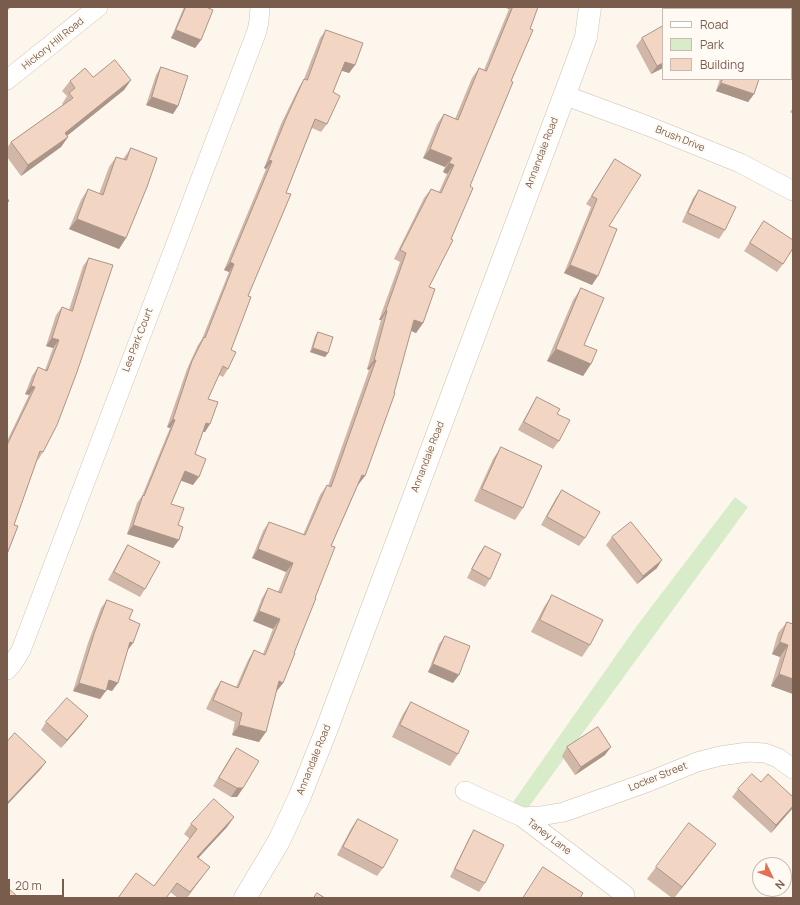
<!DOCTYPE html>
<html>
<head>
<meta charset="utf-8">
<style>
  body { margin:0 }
  #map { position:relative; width:800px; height:905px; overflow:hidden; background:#fdf6ec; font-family:Manrope,sans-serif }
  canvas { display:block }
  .frame { position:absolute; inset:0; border:8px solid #7a5c4d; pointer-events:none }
  .legend { position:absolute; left:662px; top:8px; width:130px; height:72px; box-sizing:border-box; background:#fffaf3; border:1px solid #cabbb1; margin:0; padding:5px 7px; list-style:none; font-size:12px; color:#7a5c4d }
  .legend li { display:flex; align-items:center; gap:8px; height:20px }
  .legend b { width:20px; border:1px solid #cabbb1 }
  .north { position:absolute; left:752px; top:857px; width:40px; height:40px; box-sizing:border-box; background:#fffaf3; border:1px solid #cabbb1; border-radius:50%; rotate:133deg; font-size:11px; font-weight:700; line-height:16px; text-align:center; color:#7a5c4d }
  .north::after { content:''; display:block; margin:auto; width:14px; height:18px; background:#e76f51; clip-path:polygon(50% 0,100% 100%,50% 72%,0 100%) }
  .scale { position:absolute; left:8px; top:879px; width:56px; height:18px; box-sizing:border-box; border:2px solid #7a5c4d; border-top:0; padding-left:5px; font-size:12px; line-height:14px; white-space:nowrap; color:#7a5c4d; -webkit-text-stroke:3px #fffaf3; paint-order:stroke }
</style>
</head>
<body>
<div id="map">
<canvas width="800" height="905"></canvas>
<div class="frame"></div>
<ul class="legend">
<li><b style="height:5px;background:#fff"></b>Road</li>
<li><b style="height:11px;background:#d8ecc9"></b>Park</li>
<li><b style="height:11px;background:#f3d5c3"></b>Building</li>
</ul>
<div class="north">N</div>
<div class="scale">20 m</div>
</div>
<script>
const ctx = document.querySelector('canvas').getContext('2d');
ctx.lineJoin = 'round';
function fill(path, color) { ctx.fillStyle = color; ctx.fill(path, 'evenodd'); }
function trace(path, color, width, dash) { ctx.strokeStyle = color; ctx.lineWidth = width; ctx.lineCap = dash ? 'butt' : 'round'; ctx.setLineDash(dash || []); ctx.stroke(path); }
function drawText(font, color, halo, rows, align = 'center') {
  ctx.font = font + ' Manrope,sans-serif'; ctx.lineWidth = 4; ctx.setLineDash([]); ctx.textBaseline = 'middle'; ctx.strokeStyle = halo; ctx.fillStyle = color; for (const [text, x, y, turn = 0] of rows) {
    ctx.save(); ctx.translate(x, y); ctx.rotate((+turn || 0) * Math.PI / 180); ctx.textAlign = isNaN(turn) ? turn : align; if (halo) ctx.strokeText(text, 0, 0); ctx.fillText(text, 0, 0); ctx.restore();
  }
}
const green = new Path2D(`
  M735,497L748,507L525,812L511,805L636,627Z`);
const street = new Path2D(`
  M7,80L98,7
  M564,95L648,126L740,163L793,191
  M7,670L13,663L21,650L257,31L259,21L260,7
  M465,791L522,817L625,895
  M522,817L541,816L564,812L648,782L697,762L720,756L748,752L765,753L778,758L793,769`);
const secondary = new Path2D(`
  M245,898L279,841L300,796L326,731L575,67L586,37L590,7`);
const wall = new Path2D(`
  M184,7H206L201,40L195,48L171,38Z
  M504,7H538L511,81L470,186L429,287L423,323L416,333L411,331L358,485L331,546L315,598L283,683L276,692L259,742L232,735L235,722L206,709L215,690L221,681L236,687L248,660L254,650L263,654L273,629L253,621L262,598L268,588L278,592L286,572L252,558L263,531L269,522L303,535L320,495L327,485L328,486L369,370L367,369L381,320H379L400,262L394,259L424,198L431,189L439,192L447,174L443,172L445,167L423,158L437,124L444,114L455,119L472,78L479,68L484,70L509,9Z
  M786,7H793V28H791V9H786Z
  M663,26V68L651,74L636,46L642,38Z
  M326,30L355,65L349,73L342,70L333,92L327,124L321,132L312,128L286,193L248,296L231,350L228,369L223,377L219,375L208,399L205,432H203L195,454L193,485L181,480L171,504L178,525L173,548L127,534L137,503L142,496L170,428L167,427L187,369L198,345L202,339L229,272L224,270L266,169L264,168L281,124L299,87L304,79L320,38Z
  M161,67L178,106L173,114L146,105L156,75Z
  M93,77L131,80L124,90L67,136L68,137L61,147L21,176L7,157V148L11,142L63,105L62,104L67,96L62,91L70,81Z
  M720,79H759L754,94L748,102L716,91Z
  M793,108V114L790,112Z
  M131,148L126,238L119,249L69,229L81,200L88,189L99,194L109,167L116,157L123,159Z
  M615,159L609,226L592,285L564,273L591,207L586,204Z
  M699,190L725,230L719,239L682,222L693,198Z
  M764,221L783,264L777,272L744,251Z
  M89,258L43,452L38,460H37L14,525L18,526L7,555V441L29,395L25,394L32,376L38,367L45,370L53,348L46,346L56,315L62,307L69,310L83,266Z
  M581,288L584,345L591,364L583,376L547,361L573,300Z
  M318,332L328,353L325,357L310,352L315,336Z
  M537,397L557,414L559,441L553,449L518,430L532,405Z
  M501,447L523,508L515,520L474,501L493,459Z
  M562,490L585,538L579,546L541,525L556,498Z
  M612,537L657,568L637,584L606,545Z
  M128,545L145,589L140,597L108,580L123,553Z
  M485,546L490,579L485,587L467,578L479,554Z
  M552,595L590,645L582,657L531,632L544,607Z
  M107,600L129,619L133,643L128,649L112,691L106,689L100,699L73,691L88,643L101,608Z
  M787,622L793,694L771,686L780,657L772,654L778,633Z
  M445,636L453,683L428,672L439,644Z
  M411,702L458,754L450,766L392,737L403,714Z
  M46,722L82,724L61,748L41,730Z
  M567,747L605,755L575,775L562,756Z
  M237,748L243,788L237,797H231L213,786L231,756Z
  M761,782L793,806L771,833L732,797L738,789Z
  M234,817L227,827L198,858L203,876L187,898H178L170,892L154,886L190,839L184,834L191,824Z
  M358,819L383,868L377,876L337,855L352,827Z
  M474,830L485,883L479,892L450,877L469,838Z
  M707,856L674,898H672L647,879L656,867Z`);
const shadedWall = new Path2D(`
  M8,7H11L7,11V8Z
  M504,7H510L509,9Z
  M793,21V28H791V24Z
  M176,30L201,40L195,48L171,38Z
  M345,62L355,65L349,73L339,70Z
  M663,63V68L651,74L657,66Z
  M131,80L124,90L58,143L65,133Z
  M721,83L754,94L748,102L716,91Z
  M152,97L178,106L173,114L146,105Z
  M68,137L61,147L21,176L28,165Z
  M430,149L452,158L445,167L423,158Z
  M269,160L272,161L266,169L264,168Z
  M449,163L454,165L447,174L443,172Z
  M77,219L126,238L119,249L69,229Z
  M230,262L234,264L229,272L224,270Z
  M570,265L598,276L592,285L564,273Z
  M386,310L387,311L381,320H379Z
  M414,320L423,323L416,333L407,329Z
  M52,338L59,340L53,348L46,346Z
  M313,348L328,353L325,357L310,352Z
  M556,349L591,364L583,376L547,361Z
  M374,360H376L369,370L367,369Z
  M31,386L35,387L29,395L25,394Z
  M173,419L175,420L170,428L167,427Z
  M206,423L210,424L205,432L200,431Z
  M185,471L199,477L193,485L179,480Z
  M362,475L365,476L358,485L356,484Z
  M133,525L179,540L173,548L127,534Z
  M258,549L293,563L286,572L252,558Z
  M662,560L657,568L637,584L643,576Z
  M259,611L280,619L273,629L253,621Z
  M130,642L133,643L127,651Z
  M780,642L788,645L780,657L772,654Z
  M433,664L459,675L453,683L428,672Z
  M779,674L793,679V694L771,686Z
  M109,680L118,683L112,691L103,688Z
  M279,681L283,683L276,692Z
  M79,683L106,691L100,699L73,691Z
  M88,716L82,724L61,748L67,740Z
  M239,725L266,732L259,742L232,735Z
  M611,747L605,755L575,775L581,767Z
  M46,762L40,770L7,805V803Z
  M237,788H243L237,797H231Z
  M793,806V808L771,833L776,825Z
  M234,817L227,827L190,867L197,857Z
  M716,844L707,856L674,898L682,887Z
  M210,867L203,876L186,898L190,892Z`);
const building = new Path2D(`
  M186,7H206L213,10L201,40L176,30Z
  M513,7H538L530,29L533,30L511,81L513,82L470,186L473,188L451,239L453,240L429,287L435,289L423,323L414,320L394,393H395L365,476L362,475L331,546L335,547L315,598H316L294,653H295L283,683L279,681L266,732L239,725L242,713L213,700L221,681L238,688L254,650L265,655L280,619L259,611L268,588L281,593L293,563L258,549L269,522L305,535L327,485L331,487L376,360H374L387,311L386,310L406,253L400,250L431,189L441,193L454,165L449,163L452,158L430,149L444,114L458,120L479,68L486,71Z
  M663,26V63L657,66L642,38Z
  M326,30L363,43L355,65L345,62L333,92L340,96L327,124L315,119L286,193L291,194L248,296L251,297L231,350L236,352L228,369L223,366L208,399L218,402L210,424L206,423L195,454L206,459L199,477L185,471L171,504L184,508L178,525L183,527L179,540L133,525L143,495L144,496L175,420L173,419L192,361L204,337L205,338L234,264L230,262L272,161L269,160L287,116L304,79L307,80Z
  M115,60L131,80L65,133L68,137L28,165L11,142L73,98L69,93L75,88L70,81L85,68L93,77Z
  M161,67L188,76L178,106L152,97Z
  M723,79H759L754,94L721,83Z
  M131,148L157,158L147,187L126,238L77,219L88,189L103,195L116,157L126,160Z
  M615,159L641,175L609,226L617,229L598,276L570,265L597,199L592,196Z
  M699,190L736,207L725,230L688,213Z
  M7,198L9,201L7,203Z
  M764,221L793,240V248L783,264L750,243Z
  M89,258L113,265L77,372L57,425L43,452L40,451L14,525L18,526L7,554V445L35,387L31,386L38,367L47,371L59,340L52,338L62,307L72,311Z
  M581,288L604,298L584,345L597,350L591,364L556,349Z
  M318,332L333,337L328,353L313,348Z
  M537,397L560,409L557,414L570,420L559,441L524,422Z
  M501,447L542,466L523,508L482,489Z
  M562,490L600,512L585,538L547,517Z
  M631,522L662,560L643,576L612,537Z
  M128,545L160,562L145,589L114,572Z
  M485,546L501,554L490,579L472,569Z
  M552,595L603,620L590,645L540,620Z
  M107,600L133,610L129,619L140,624L133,643L130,642L118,683L109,680L106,691L79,683L94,634Z
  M787,622L793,624V679L779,674L788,645L780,642Z
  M445,636L470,646L459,675L433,664Z
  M67,698L88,716L67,740L46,722Z
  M411,702L469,731L458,754L400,725Z
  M598,727L611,747L581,767L567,747Z
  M15,733L46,762L7,803V742Z
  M237,748L259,761L243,788H237L219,778Z
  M752,774L761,782L768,774L793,797V806L776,825L738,789Z
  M214,799L234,817L197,857L210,867L190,892L177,883L166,898H118L136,873L154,886L197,829L191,824Z
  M358,819L398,840L383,868L343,847Z
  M689,823L716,844L682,887L656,867Z
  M474,830L504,845L485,883L455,869Z
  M543,867L583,893L580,898H523Z
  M7,887L19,898H7Z
  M317,893L325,898H314Z`);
const streetNames = [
  ["Hickory Hill Road",53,44,-39],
  ["Brush Drive",680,139,22],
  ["Annandale Road",542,153,-69],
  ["Lee Park Court",138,340,-69],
  ["Annandale Road",428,457,-69],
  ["Annandale Road",314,760,-68],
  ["Locker Street",658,777,-22],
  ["Taney Lane",549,837,37]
];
fill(green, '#d8ecc9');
trace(street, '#d1beb0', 20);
trace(secondary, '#d6c0b0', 23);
trace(street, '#fff', 19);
trace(secondary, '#fff', 22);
fill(wall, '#d1b7a8');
fill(shadedWall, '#aa9588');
fill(building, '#f3d5c3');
trace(building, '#aa9588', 1);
drawText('10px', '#7a5c4d', '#fffaf3', streetNames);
</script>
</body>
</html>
